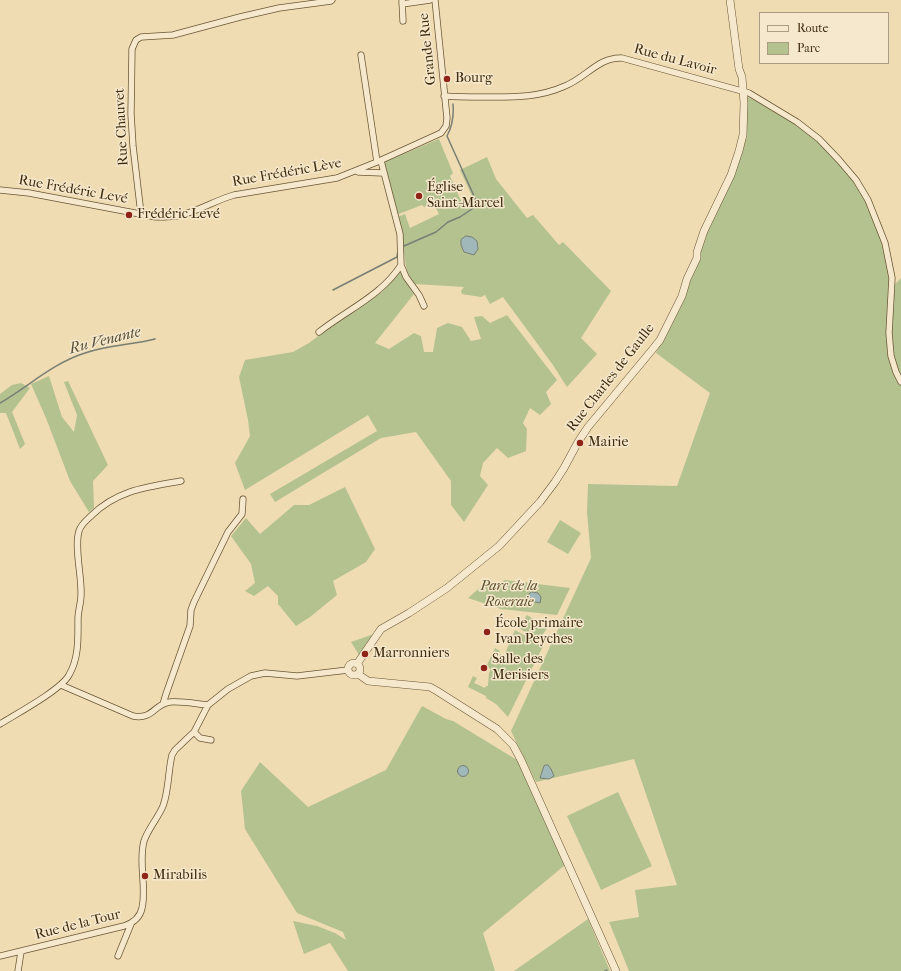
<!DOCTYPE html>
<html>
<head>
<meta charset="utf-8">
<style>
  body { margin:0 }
  #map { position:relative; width:901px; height:971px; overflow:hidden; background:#efdcb2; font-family:"IM FELL French Canon",serif }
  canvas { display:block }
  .legend { position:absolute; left:759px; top:12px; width:130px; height:52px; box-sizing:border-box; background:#f5e8cd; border:1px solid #ac9c80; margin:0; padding:5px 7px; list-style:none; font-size:12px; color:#3e2a0c }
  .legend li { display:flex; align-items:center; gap:8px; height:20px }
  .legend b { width:20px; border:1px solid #ac9c80 }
</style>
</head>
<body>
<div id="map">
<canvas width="901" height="971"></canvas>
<ul class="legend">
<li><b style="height:5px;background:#f5e8cd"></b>Route</li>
<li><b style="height:11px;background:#b4c290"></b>Parc</li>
</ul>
</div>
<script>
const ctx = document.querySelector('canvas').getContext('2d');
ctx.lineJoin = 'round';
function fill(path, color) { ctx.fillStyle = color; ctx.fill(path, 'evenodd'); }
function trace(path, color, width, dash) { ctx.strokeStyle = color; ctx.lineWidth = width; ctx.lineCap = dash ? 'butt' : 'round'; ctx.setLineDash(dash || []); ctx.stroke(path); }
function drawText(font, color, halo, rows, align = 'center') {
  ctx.font = font + ' "IM FELL French Canon",serif'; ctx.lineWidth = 3; ctx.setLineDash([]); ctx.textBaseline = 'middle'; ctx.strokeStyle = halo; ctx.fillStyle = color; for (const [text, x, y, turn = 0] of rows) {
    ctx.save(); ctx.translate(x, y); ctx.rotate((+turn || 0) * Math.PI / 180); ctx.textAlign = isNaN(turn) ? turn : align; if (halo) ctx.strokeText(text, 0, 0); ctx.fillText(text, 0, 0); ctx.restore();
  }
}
const green = new Path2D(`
  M747,97L797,118L836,153L859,179L882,225L891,256L895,284L901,278V971H629L609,922L639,917L635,890L677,885L634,759L536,782L511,731L591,558L587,512L588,484L677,486L710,393L656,353L679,308L708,225L732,177L747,137Z
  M439,139L453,173L450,176L462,203L473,198L460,170L487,157L496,179L527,218L533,215L559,245L563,242L611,291L581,338L597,354L567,387L553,365L503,297L490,304L485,295L481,297L462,294L461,291L464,287L415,284C404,271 406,261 403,245C401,236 398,227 395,218L405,214L410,228L439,214L433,203L424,207L422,205L396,215L384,162Z
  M401,270L405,281L414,294L375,343L389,349L414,333L421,336L424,352H433L437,328L448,323L462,327L471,341L481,339L474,317L482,316L490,323L507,315L557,380L546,392L551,404L540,415L530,408L523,423L527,429L526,451L508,458L497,448L483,463L480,476L488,485L464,522L451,505V481L416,432L381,438L275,502L270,494L377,431L368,415L245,490L235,463L250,436L248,420L239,377L245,360L293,352L309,343L326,330L382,292Z
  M49,376L62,417L74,432L77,415L64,382L68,381L108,465L93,481L94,508L89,512L70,481L46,418L31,384Z
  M21,383L30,388L12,412L25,444L20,449L6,413H0V394L12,385Z
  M345,487L375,549L366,562L333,581L337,595L310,617L296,626L278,604V596L268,586L254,596L245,591L255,583L251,564L231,536L246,518L260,534L294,505H309Z
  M560,520L581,533L568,554L547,542Z
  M505,580L570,588L557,615L501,609L468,598L485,583H499Z
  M527,615L547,628L539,641L519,628Z
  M515,630L543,646L508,717L496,704L486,698V696L468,687L473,676L477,678L474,683L485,688L486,686H488L489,673L491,669L486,667L495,648L500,651L499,654L504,656Z
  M374,634L359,655L351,642Z
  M422,706L446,719L453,721L517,760L565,865L483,933L495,971H348L330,943L304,954L293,921L317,926L335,933L346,940L343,932L297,913L245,829L241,791L260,762L308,807L386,770Z
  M618,792L652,866L601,890L567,816Z
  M588,919L610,971H514Z`);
const water = new Path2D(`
  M466,236L472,237L477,241L478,249L474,255L464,252L461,245V240Z
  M532,592L538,593L541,597L540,603L531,601L527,596Z
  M548,765L551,769L554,776L549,779L540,778L544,766Z
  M457.5 771a5.5 5.5 0 1 1 11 0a5.5 5.5 0 1 1-11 0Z`);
const stream = new Path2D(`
  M404,246L436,232L448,222L460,217L478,205L447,136C453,125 454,116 453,104
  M333,290L397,257L398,250
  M0,403C28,387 53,363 85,353C107,345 132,345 155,339
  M605,971L607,970`);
const minor = new Path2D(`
  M402,0L403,21
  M402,4L430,0
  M361,55L377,162
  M444,96C458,97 471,97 484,97C513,97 538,98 565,86C586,78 598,57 622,58L749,93L797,122L819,139L839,160L856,180L868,200L885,243L892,278L889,333L891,356L896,372L901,382
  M381,161L400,234L401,265L406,277L419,295L424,306
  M358,172L383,173
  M0,190L29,193L156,217C164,217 173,217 181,215C199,211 216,200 234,195L337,178L377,162L441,133L446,126L447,118L435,0
  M141,214L133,146L131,114L132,49L136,40L141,37L173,35L240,17L279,8L331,1L332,0
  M319,332C347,310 382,295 401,265
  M61,685L133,716C153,720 154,704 170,702C181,701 197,704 208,705
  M163,704L166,694L190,626L191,610L194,602L228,532L242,514L243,499
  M0,724C16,714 61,690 69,675C79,658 78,638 78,619C78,611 81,603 81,595C82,577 74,547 79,531C81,524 87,520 92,515C118,490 147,487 181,481
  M194,732L200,738L211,740
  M0,956L124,926C133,923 140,918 142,908C147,887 138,863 144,841C148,829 158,818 163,806C169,790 168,771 172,755L175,750L194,732L208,705L228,689L251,676L265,673L297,676L348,670
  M118,956L131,924
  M18,971L21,952`);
const tertiary = new Path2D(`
  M348 669a6 6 0 1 1 12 0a6 6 0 1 1-12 0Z
  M357,664L381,629L409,613L447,588L499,546L540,502L555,482L564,468L578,442L588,427L652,350L660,340L682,296L687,279L697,258V252L704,231L731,175L739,151L743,135L744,103L742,77L739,69L730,0
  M358,674L368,681L430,687L437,691L497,729L513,745L521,760L616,971`);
const markers = [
  [447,79,4,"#8f2418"],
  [419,196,4,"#8f2418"],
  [129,215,4,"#8f2418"],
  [580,443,4,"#8f2418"],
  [487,632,4,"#8f2418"],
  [365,654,4,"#8f2418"],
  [484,668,4,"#8f2418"],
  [145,876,4,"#8f2418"]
];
const streetNames = [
  ["Grande Rue",428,49,-96],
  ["Rue du Lavoir",675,60,15],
  ["Rue Chauvet",122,127,-93],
  ["Rue Frédéric Lève",287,173,-10],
  ["Rue Frédéric Levé",73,190,10],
  ["Rue Charles de Gaulle",611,378,-52],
  ["Rue de la Tour",78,925,-14]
];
const poiNames = [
  ["Bourg",455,79],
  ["Église",427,188],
  ["Saint-Marcel",427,204],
  ["Frédéric Levé",137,215],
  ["Mairie",588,443],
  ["École primaire",495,624],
  ["Ivan Peyches",495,640],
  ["Marronniers",373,654],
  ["Salle des",492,660],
  ["Merisiers",492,676],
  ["Mirabilis",153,876]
];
const parkNames = [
  ["Parc de la",509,587],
  ["Roseraie",509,603]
];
const waterNames = [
  ["Ru Venante",105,341,-14]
];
fill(green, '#b4c290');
fill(water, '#a0b8b9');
trace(water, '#797f74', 1);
trace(stream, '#797f74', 1.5);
trace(minor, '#6a5636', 7);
trace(tertiary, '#6a5636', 8);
trace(minor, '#f5e8cd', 5.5);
trace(tertiary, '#f5e8cd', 7);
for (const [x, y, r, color] of markers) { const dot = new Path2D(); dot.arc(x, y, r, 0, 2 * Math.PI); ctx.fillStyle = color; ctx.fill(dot); trace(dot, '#f5e8cd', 1.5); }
drawText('14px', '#3e2a0c', '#f5e8cd', streetNames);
drawText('14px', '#3e2a0c', '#f5e8cd', poiNames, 'left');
drawText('italic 14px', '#5c502d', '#f5e8cd', parkNames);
drawText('italic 15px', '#564e37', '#f5e8cd', waterNames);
</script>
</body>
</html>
